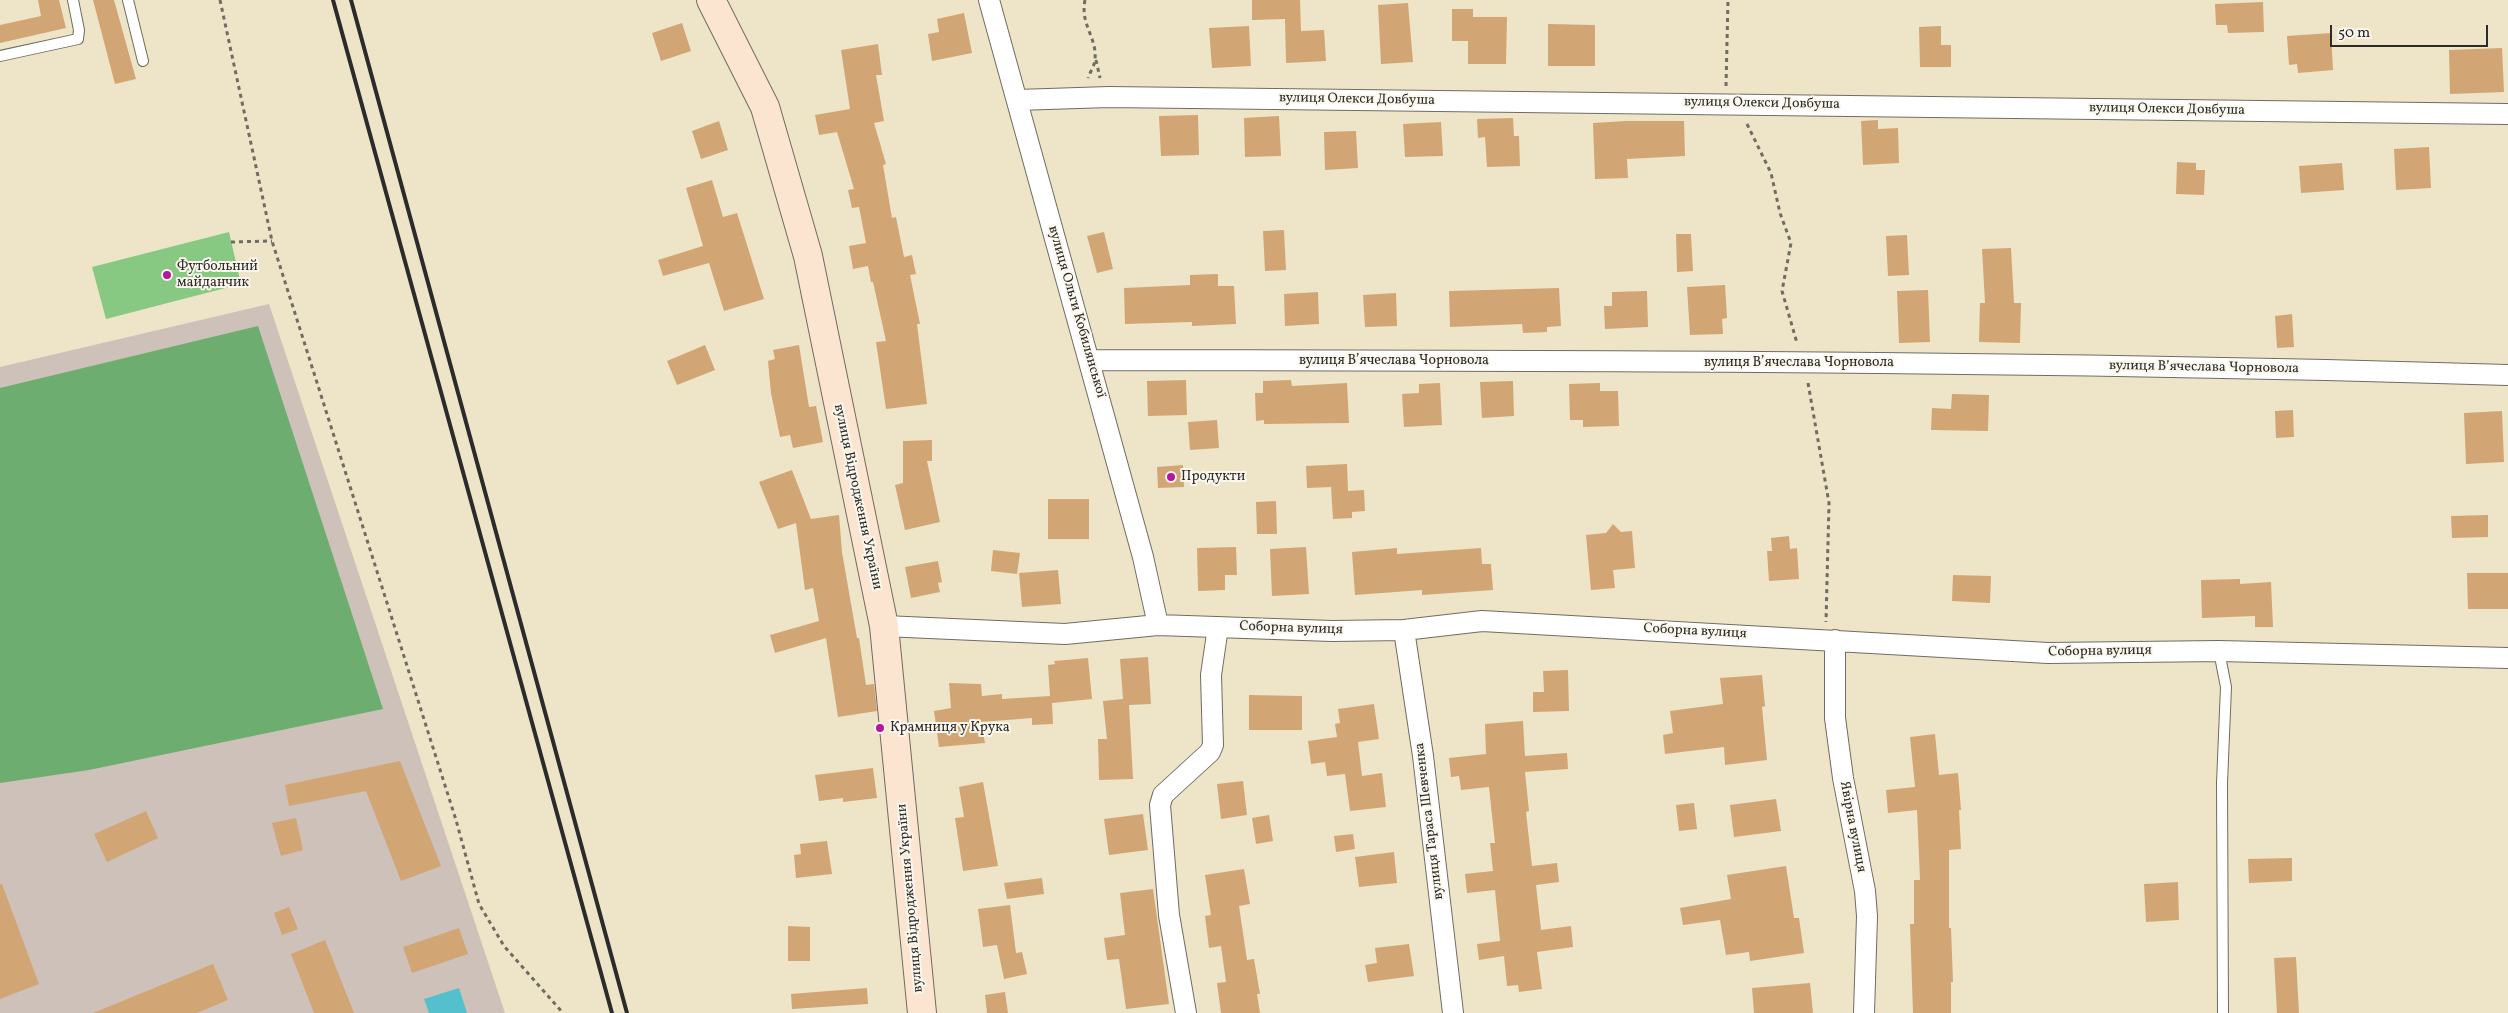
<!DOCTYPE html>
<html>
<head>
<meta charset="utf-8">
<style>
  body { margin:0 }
  #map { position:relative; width:2508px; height:1013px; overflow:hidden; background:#eee5c8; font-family:Vollkorn,serif }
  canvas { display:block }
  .scale { position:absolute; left:2330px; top:25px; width:158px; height:22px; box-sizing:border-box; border:2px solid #2b2b2b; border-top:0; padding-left:6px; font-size:15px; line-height:18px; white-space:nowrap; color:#2b2b2b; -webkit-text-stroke:4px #fbf7ec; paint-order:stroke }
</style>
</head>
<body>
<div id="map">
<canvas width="2508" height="1013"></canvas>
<div class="scale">50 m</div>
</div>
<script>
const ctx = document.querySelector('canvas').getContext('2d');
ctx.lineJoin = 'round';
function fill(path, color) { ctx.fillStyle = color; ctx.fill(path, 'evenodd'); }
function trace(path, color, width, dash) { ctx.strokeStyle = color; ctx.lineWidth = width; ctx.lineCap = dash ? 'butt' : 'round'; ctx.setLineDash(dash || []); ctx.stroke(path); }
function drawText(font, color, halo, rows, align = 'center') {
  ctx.font = font + ' Vollkorn,serif'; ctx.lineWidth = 4; ctx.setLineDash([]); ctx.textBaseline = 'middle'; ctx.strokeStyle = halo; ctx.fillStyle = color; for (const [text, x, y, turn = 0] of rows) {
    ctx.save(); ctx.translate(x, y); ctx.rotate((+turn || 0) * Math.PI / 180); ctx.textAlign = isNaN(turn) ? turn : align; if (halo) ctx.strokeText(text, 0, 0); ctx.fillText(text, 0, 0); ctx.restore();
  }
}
const industrial = new Path2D(`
  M269,304L505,1013H0V367Z`);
const green = new Path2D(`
  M229,232L241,284L106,319L92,267Z`);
const forest = new Path2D(`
  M258,326L383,709L89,770L0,783V388Z`);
const water = new Path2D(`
  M459,988L467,1013H429L424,999Z`);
const building = new Path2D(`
  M38,0H59L66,28L0,43V25L41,16Z
  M93,0H114L136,79L115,84Z
  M1252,0H1300L1301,31L1324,30L1326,61L1286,63L1285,19L1252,20Z
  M2263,2L2264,32L2228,33L2227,25H2216L2215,4Z
  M1408,3L1413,62L1381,64L1378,5Z
  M1452,9H1473V17H1507L1506,64H1468V41H1452Z
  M964,13L972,53L932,61L928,34L939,32L937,19Z
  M682,23L691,51L661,61L652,33Z
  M1548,24L1595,25V66H1548Z
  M1249,26L1251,66L1212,68L1209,28Z
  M1941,26V45H1951V67H1920L1919,27Z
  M2331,33L2333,70L2298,73L2297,64L2289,65L2287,36Z
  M878,44L882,75H876L884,121L874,123L886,164L883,165L892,218L896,217L904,257L912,255L916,274L910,275L920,324H917L927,404L886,409L876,342L886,341L873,282H871L868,266L853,269L849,246L866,243L859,207L852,208L848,190L854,189L837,132L819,135L815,115L850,109L841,50Z
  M2502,48L2504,92L2450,94L2449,50Z
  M1198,115L1199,155L1161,156L1159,116Z
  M1279,116L1281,156L1245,157L1244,118Z
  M1513,118L1514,136H1519L1520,166L1487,167L1485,137L1478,138L1477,119Z
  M1878,120V129L1898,128L1899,163L1863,165L1861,121Z
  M719,121L728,150L701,159L692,131Z
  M1626,121H1684L1685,156L1627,159L1628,178L1595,179L1593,123Z
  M1441,122L1443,156L1405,157L1403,124Z
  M1356,131L1358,168L1325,170L1324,132Z
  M2429,147L2431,188L2396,190L2394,149Z
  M2177,162L2196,163V170H2205L2204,195L2176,194Z
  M2342,163L2344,190L2301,193L2299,166Z
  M712,180L723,217L737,213L764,299L724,311L709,263L663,276L658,260L703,246L686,188Z
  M1284,230L1286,270L1265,271L1263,231Z
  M1104,232L1113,269L1097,273L1087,236Z
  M1676,234H1691L1693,271L1677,272Z
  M1907,235L1909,275L1888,276L1886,236Z
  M2011,248L2014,303H2021L2020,343L1979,342L1980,303H1985L1982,249Z
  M1218,274V286H1234L1236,324L1192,326V322L1125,324L1124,288L1190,285V275Z
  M1725,285L1727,318L1722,319L1723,334L1690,335L1687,287Z
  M1559,288L1561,326L1547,327V332L1523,333L1522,324L1450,327L1449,291Z
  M1928,290L1930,342L1899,343L1897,291Z
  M1647,291L1648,327L1605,329L1604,306H1612V292Z
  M1318,292L1319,324L1285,326L1284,294Z
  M1396,293L1397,326L1365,327L1363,295Z
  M2292,314L2294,347L2277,348L2275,316Z
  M705,345L715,370L677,385L667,361Z
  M799,345L809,407L816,406L823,442L793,448L790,435L780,437L771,393L768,361L775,359L773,350Z
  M1186,380L1187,415L1148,416L1147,381Z
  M1291,380L1292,386L1347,383L1349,423L1264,424V420L1256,421L1255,393H1263V381Z
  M1513,381L1514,416L1482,418L1480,382Z
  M1440,383L1442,425L1404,427L1402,394L1419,393V384Z
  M1600,383V391H1618L1619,426L1583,427V420H1570L1569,384Z
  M1952,394L1989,395L1988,431L1931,430L1932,408L1951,409Z
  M2293,410L2294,437L2276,438L2275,411Z
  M2502,411L2504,462L2466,464L2464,413Z
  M1217,420L1219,448L1190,450L1188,422Z
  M932,440V461H927L940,522L905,530L895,485L903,483V441Z
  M1347,464L1348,491L1364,490L1365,511L1352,512V518L1333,519L1331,487L1307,488L1306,466Z
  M1183,465L1184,487L1158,488L1157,467Z
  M792,470L811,519L839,515L842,552L857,638H859L866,685L874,684L877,711L838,717L826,638L775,653L770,635L819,621L813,588L805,590L796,523L778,529L759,482Z
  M1048,499H1089V539H1048Z
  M1276,501L1277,534H1257L1256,502Z
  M2488,515V537L2452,538L2451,516Z
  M1613,524L1621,532L1632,531L1635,568L1613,570L1615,588L1591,590L1586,535L1606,533Z
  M1789,536L1790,549L1797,548L1799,579L1769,581L1767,551H1772L1771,538Z
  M1236,547L1237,575H1225V590L1198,591L1197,548Z
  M1306,547L1309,594L1272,596L1270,549Z
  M1397,548V554L1481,548L1482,564H1491L1493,590L1422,595V590L1355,595L1352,552Z
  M993,550L1020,553L1017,574L991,571Z
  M938,561L942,582L938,583L940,592L911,598L905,567Z
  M1058,570L1061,604L1022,607L1019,573Z
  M2467,573H2508V609H2468Z
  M1953,575L1991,576L1990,603L1952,601Z
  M2240,579V584L2271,582L2273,627H2255V616L2202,618L2201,580Z
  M1148,657L1151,704L1129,705L1133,779L1099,780L1098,739H1107L1103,701L1123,699L1120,659Z
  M1088,658L1092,699L1052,703L1053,724L1032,725V718L981,722L985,743L939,747L934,711L951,708L949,683L981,684L982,696L1002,694V699L1050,696L1048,665L1055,664L1054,661Z
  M1568,670L1569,711L1533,712V692H1544L1543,671Z
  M1762,675L1765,706L1762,707L1767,760L1725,765L1724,747L1665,754L1663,735L1673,733L1670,711L1723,704L1720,678Z
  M1249,695L1302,696V730H1249Z
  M1374,704L1379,739L1358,742L1362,776L1382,773L1386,807L1350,811L1345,774L1327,776L1325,762L1311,764L1308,741L1337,737L1335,724L1340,723L1338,709Z
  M1523,721L1525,756L1567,753L1568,769L1525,772L1529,811L1526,812L1532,866L1557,863L1559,882L1536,885L1541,930L1571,926L1573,947L1537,952L1542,989L1519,992L1518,985L1507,986L1504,956L1479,960L1477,944L1500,941L1495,890L1467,893L1465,874L1493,871L1490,843H1495L1489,787L1461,790L1459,776L1451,777L1449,758L1486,754L1485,724Z
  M1935,734L1939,775L1958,773L1961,810H1959L1961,849L1949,850V928H1951L1953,982H1951V1013H1913L1910,924H1914V880H1920L1917,810L1888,813L1886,790L1915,787L1910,737Z
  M400,761L441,866L401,881L366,791L289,806L285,785Z
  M873,768L877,798L843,802V798L819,801L815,775Z
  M1243,781L1247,815L1221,819L1217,784Z
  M983,782L998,866L963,871L955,818L964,817L959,787Z
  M1776,799L1781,831L1734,837L1730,805Z
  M1694,803L1697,829L1679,831L1676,805Z
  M146,811L158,838L107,862L94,834Z
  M1143,814L1148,850L1109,855L1104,819Z
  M1269,815L1273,841L1256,844L1252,818Z
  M296,818L303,850L281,856L272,823Z
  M1353,834L1355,849L1336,852L1334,836Z
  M827,841L832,874L796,878L794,855L801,854L800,844Z
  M1394,852L1397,883L1359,887L1355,857Z
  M2292,858V881L2249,883L2248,859Z
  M1786,866L1794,918H1799L1804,953L1750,961L1749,952L1726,955L1720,920L1683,925L1680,908L1731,899L1727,875Z
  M1244,869L1250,904L1239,906L1247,960L1254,959L1260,994H1257L1260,1013H1221L1217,983L1226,982L1221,946L1209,948L1205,916L1211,915L1205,875Z
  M1042,878L1044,894L1007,899L1004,883Z
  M2178,882L2179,920L2146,922L2144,884Z
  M0,884H2L39,984L0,999Z
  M1153,889L1169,1004L1126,1009L1119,959L1107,960L1104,938L1125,935L1120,893Z
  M1010,905L1016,953L1022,952L1027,974L1004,979L997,945L983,947L978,909Z
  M289,907L298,929L282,935L274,913Z
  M788,926L810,927V961H788Z
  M459,928L468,954L412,973L403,947Z
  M325,940L354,1013H314L291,954Z
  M1409,944L1414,976L1368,982L1365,965L1377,963L1375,948Z
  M2296,957L2299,1013H2277L2274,958Z
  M213,964L228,1000L197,1013H93Z
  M1810,983L1813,1013H1754L1752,988Z
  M867,988L868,1004L792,1009L791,994Z
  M1005,992L1008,1013H987L985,995Z`);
const path = new Path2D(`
  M220,0L272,241L456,820L479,904L504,946L563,1013
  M1085,0C1080,25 1097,37 1095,59C1095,65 1090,72 1088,78
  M1096,60L1100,78
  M1726,86L1728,0
  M1747,124L1771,173L1780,213L1791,243L1782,291L1797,343
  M231,242L272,241
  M1808,383L1829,503L1826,622`);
const lane = new Path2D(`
  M128,0L143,61
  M0,56L78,39L79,30L73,0
  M2219,651L2226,687L2222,783L2223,1013`);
const street = new Path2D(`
  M989,0L1143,557L1158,625
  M1017,100L1109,97L2508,114
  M1090,360C1563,361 2035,360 2508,375
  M884,626L1065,634L1158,625L1332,631L1404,630L1482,621L2048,653L2219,651L2508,658
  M1404,630L1423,756L1453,1013
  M1835,640V718L1843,778L1865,891L1867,916L1864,1013
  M1186,1013L1169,915L1160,805L1163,795L1210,752L1213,745L1211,675L1218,627`);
const secondary = new Path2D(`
  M711,0L765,107L808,256L884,626L922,1013`);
const rail = new Path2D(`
  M333,0L612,1013
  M351,0L627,1013`);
const markers = [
  [167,275,5,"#b5179e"],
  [1171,477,5,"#b5179e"],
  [880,728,5,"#b5179e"]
];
const streetNames = [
  ["вулиця Олекси Довбуша",1357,100,1],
  ["вулиця Олекси Довбуша",1762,104,1],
  ["вулиця Олекси Довбуша",2167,110,1],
  ["вулиця Ольги Кобилянської",1076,312,74],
  ["вулиця Вʼячеслава Чорновола",1394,361],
  ["вулиця Вʼячеслава Чорновола",1799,363],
  ["вулиця Вʼячеслава Чорновола",2204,368,1],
  ["вулиця Відродження України",857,497,78],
  ["Соборна вулиця",1291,629,2],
  ["Соборна вулиця",1695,632,3],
  ["Соборна вулиця",2100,652,-1],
  ["вулиця Тараса Шевченка",1430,821,-97],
  ["Явірна вулиця",1852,827,79],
  ["вулиця Відродження України",911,898,-95]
];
const poiNames = [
  ["Футбольний",177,267],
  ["майданчик",177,283],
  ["Продукти",1181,477],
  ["Крамниця у Крука",890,728]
];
fill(industrial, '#cec1ba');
fill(green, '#87c982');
fill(forest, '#6dad70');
fill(water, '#54c0ce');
fill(building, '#d2a575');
trace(lane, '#6f6c62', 12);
trace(street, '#6f6c62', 22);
trace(secondary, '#6f6c62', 30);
trace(path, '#6f6c62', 3, [4, 4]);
trace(lane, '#fff', 10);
trace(street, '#fff', 20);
trace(secondary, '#fce5d0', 28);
trace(rail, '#2b2b2b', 4);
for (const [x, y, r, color] of markers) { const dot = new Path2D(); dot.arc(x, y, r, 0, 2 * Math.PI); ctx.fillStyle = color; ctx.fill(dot); trace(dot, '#fbf7ec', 2); }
drawText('14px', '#2b2b2b', '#fbf7ec', streetNames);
drawText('14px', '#2b2b2b', '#fbf7ec', poiNames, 'left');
</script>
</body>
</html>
